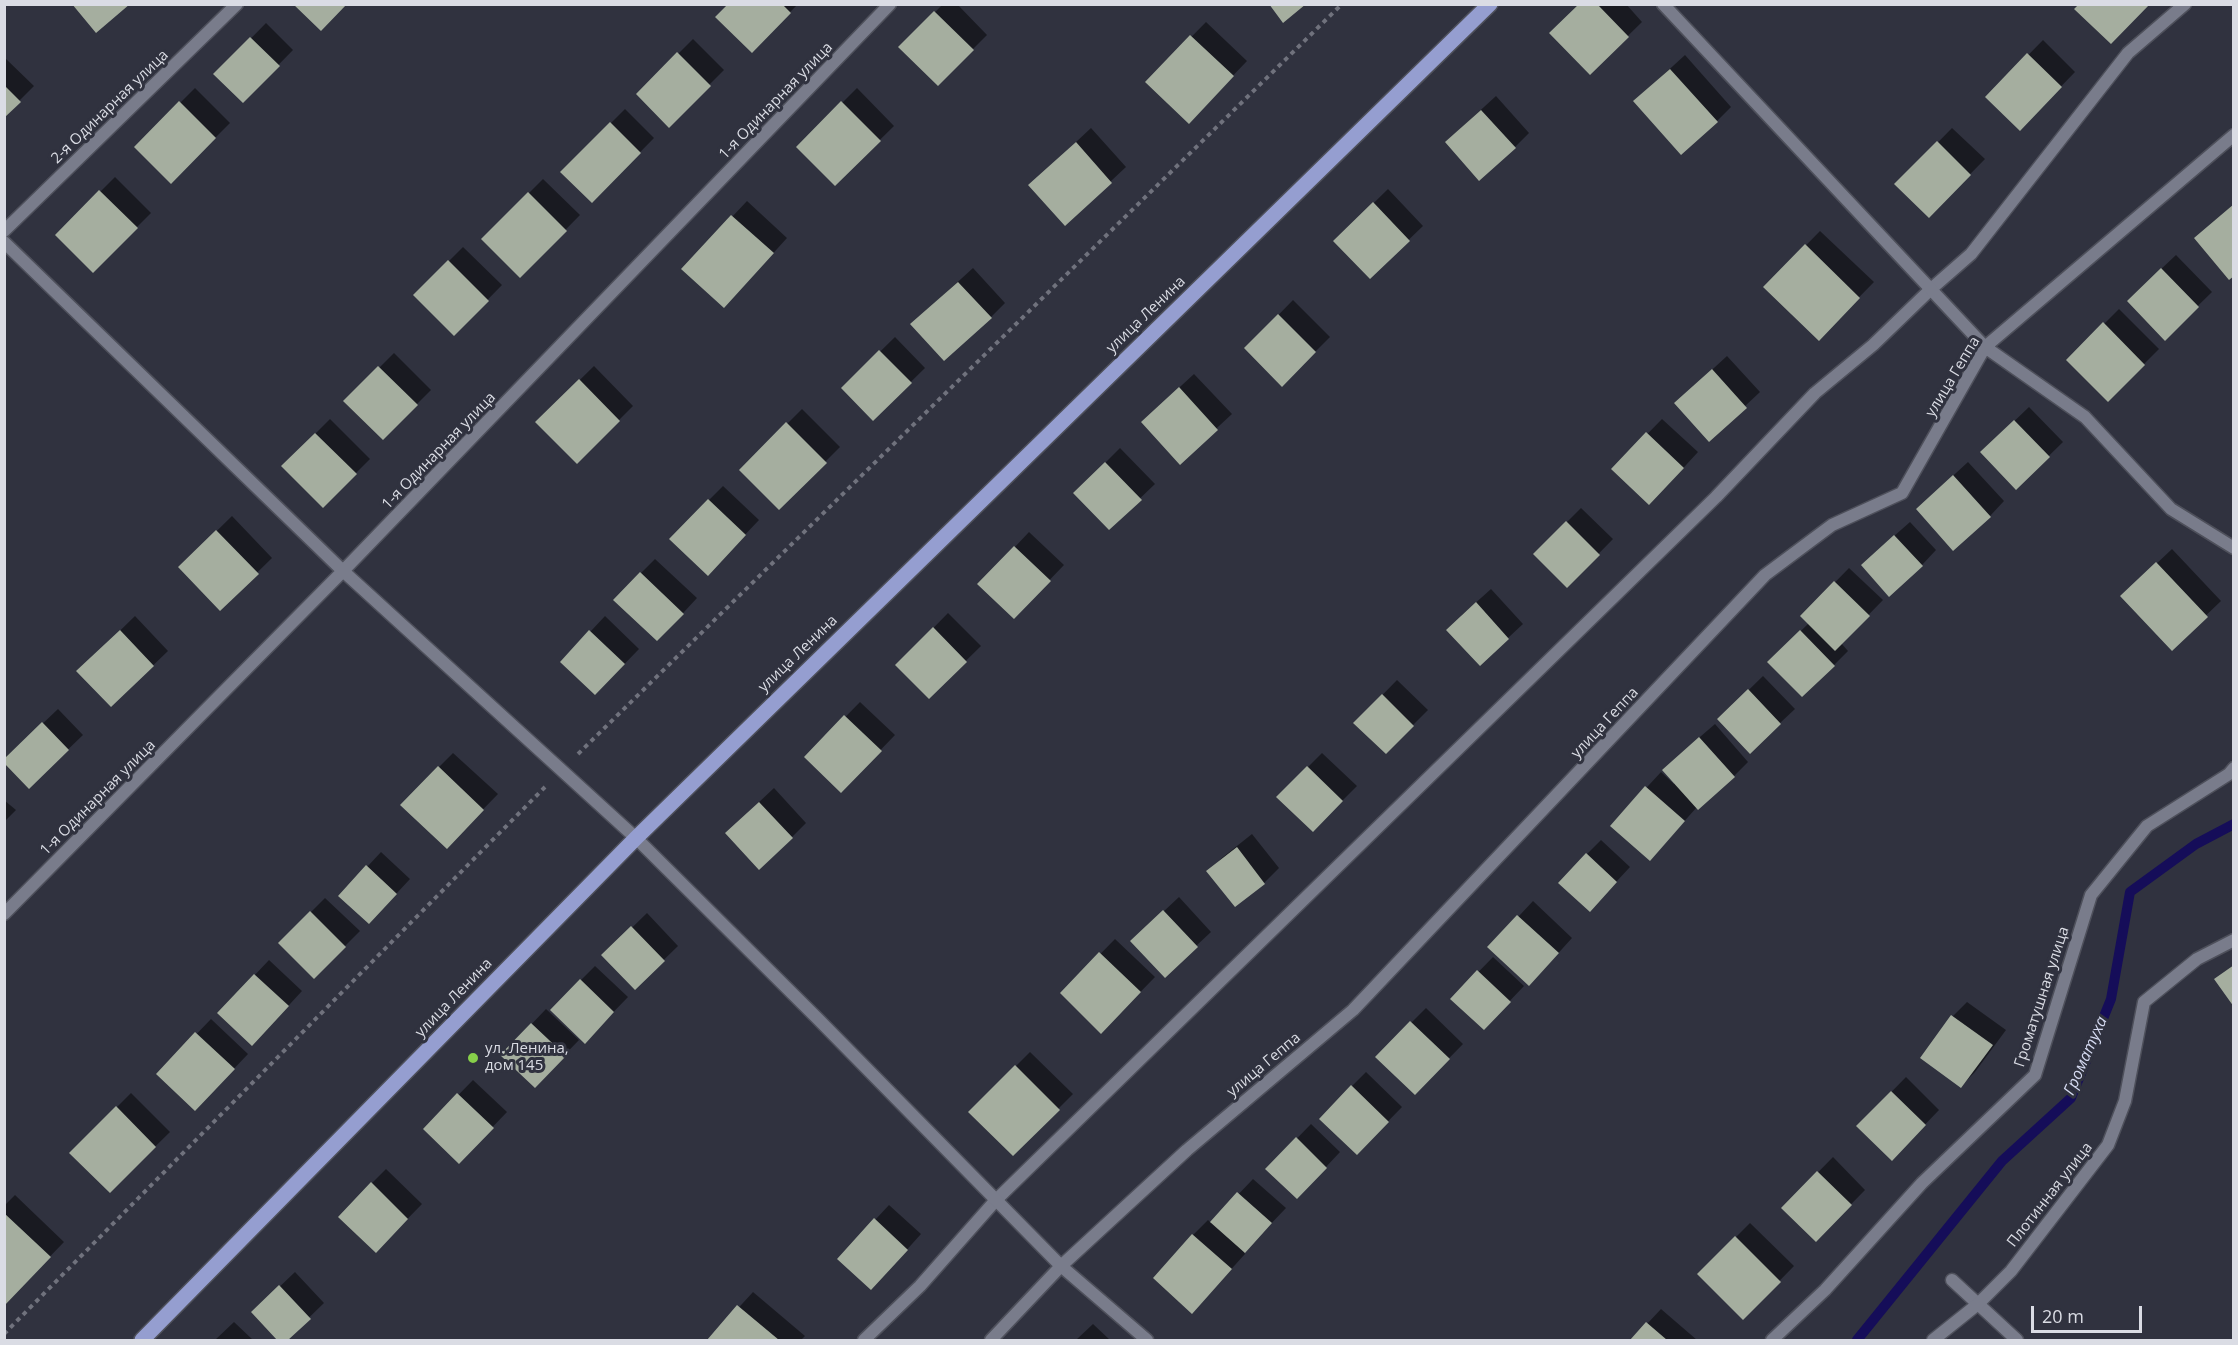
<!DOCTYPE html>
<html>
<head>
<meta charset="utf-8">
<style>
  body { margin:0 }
  #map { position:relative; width:2238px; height:1345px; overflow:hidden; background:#30323f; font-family:"Open Sans",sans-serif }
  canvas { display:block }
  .frame { position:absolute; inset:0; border:6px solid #dadce4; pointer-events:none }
  .scale { position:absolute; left:2031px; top:1306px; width:111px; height:27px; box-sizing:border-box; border:3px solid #dadce4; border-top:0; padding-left:8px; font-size:18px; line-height:21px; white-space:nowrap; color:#dadce4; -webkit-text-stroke:4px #30323f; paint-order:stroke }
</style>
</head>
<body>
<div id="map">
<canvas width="2238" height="1345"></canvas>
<div class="frame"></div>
<div class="scale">20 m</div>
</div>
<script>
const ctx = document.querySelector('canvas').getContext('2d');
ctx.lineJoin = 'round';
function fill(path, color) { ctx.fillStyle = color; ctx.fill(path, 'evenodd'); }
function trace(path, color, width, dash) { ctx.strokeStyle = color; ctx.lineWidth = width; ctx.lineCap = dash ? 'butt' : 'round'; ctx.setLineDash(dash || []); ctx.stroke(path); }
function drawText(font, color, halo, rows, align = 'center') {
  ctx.font = font + ' "Open Sans",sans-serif'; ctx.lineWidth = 6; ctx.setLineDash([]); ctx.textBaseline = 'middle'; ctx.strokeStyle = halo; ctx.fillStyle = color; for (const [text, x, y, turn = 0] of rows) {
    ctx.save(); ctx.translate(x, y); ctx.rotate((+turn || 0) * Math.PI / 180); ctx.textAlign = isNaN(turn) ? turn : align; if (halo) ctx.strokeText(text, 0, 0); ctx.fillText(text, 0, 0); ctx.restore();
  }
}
const shadow = new Path2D(`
  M730,4H798L752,51Z
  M943,4H957L987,35L938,84L901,47Z
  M1581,4H1626L1642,22L1590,73Z
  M1206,22L1247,61L1203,107L1147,82Z
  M266,23L293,50L243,101L216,74Z
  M693,39L724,70L669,125L638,94Z
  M2043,40L2075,72L2020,129L1987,97Z
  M1685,55L1731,107L1717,121L1650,87Z
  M4,57L34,86L4,116Z
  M195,88L230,123L171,182L136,147Z
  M857,88L894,126L835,184L798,147Z
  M1496,96L1529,133L1515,147L1461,128Z
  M625,109L654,138L592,201L562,172Z
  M1091,128L1126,167L1065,224L1030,185Z
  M1952,128L1985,159L1929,216L1897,184Z
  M115,177L151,213L93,271L57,235Z
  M543,179L580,215L520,276L483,239Z
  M1388,189L1423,226L1370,277L1335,241Z
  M747,201L787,238L738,292L683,269Z
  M2234,204V274L2196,238Z
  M1820,231L1874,282L1819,338L1765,287Z
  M463,247L502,285L454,334L415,295Z
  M2176,255L2212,292L2165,338L2143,286Z
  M973,268L1005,303L991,317L927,310Z
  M1293,300L1330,337L1282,385L1246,348Z
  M2119,309L2159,349L2108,400L2068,360Z
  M895,337L925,368L873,419L843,388Z
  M394,353L431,390L383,438L346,401Z
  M1727,356L1760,392L1709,440L1691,389Z
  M594,366L633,406L577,462L537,422Z
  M1194,374L1232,414L1180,462L1157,408Z
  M2029,407L2063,442L2016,488L1982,452Z
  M802,409L840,447L779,508L741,470Z
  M330,419L370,459L323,506L283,466Z
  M1662,419L1698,452L1664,489L1613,469Z
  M1120,448L1155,484L1109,528L1075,493Z
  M1968,462L2004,501L1990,516L1932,495Z
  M723,486L759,520L722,559L709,500Z
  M1581,508L1613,539L1567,586L1535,554Z
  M232,516L272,558L220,609L180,567Z
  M1910,522L1936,550L1922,565L1877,551Z
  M1029,532L1064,565L1014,617L980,584Z
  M2172,549L2221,601L2172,648L2137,582Z
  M655,559L697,598L672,625L641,573Z
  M1849,568L1883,600L1841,643L1848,651L1834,665L1769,662L1809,623L1802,616Z
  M1491,589L1523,624L1480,664L1462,615Z
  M948,613L981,646L929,697L897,665Z
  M135,616L168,651L112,705L93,657Z
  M605,616L639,649L610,679L562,662Z
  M1763,676L1795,709L1780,723L1719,719Z
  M1397,680L1428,710L1386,752L1355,723Z
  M860,702L895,735L841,791L806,757Z
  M58,709L83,735L29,787L19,746Z
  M1715,724L1748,762L1734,776L1697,807L1664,844L1612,825L1661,772L1674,784L1679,755Z
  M453,753L498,794L461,832L439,767Z
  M1322,753L1357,786L1313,830L1278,797Z
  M774,788L806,823L792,837L741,819Z
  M4,800L16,810L4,822Z
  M1252,834L1279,868L1264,883L1235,905L1208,871L1223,857Z
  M1601,840L1630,867L1604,895L1587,854Z
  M381,852L410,879L383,908L367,867Z
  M1179,897L1211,932L1196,946L1147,927Z
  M325,898L360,931L314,977L280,943Z
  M1533,901L1572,938L1544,969L1490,947Z
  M647,913L678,946L635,988L604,955Z
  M1115,939L1155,977L1116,1017L1062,993Z
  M1493,957L1524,986L1484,1028L1452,999Z
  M269,960L302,991L266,1030L219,1013Z
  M595,966L628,997L599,1027L581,980Z
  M1967,1002L2006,1030L1975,1072L1961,1086L1953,1016Z
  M1426,1008L1463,1044L1415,1093L1377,1057Z
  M546,1009L579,1040L549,1071L502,1055Z
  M211,1019L248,1054L209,1095L158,1074Z
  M1030,1052L1073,1094L1013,1154L970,1112Z
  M1366,1072L1402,1107L1357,1153L1352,1086Z
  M1906,1077L1939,1110L1892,1159L1858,1126Z
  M473,1080L507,1112L459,1162L425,1129Z
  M131,1093L170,1132L110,1191L71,1153Z
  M1311,1124L1340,1152L1311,1183L1267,1169Z
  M1833,1157L1865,1190L1816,1240L1783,1208Z
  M386,1169L422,1204L376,1251L372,1183Z
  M1253,1179L1286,1208L1244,1252L1245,1254L1206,1297L1155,1278L1193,1235L1208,1220L1211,1223Z
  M15,1195L64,1242L4,1304V1206Z
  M889,1205L921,1234L885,1274L875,1220Z
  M1750,1223L1794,1266L1743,1318L1699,1274Z
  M295,1272L324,1303L286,1340H279L253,1312Z
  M753,1292L805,1336L801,1340H709Z
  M1661,1309L1697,1340H1632Z
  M234,1322L253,1340H215Z
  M1093,1324L1110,1340H1076Z`);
const stream = new Path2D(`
  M1857,1340L2002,1161L2071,1098L2111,999L2130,892L2196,844L2234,824`);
const building = new Path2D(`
  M72,4H130L96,33Z
  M293,4H347L321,31Z
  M728,4H782L791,13L752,53L715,17Z
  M1269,4H1306L1283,23Z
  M1579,4H1597L1629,37L1590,75L1549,33Z
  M2079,4H2150L2111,44L2074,9Z
  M934,11L974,50L938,86L898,47Z
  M1190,35L1234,76L1189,124L1145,82Z
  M250,37L280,66L243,103L213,74Z
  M677,52L711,86L669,128L636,94Z
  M2027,53L2062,87L2020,131L1985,97Z
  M1670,69L1718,122L1681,155L1633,101Z
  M4,85L21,102L4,118Z
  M179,101L216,138L171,184L134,147Z
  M841,101L881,141L835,186L796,147Z
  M1481,110L1516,148L1479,181L1445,142Z
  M610,122L641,153L592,203L560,172Z
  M1937,141L1971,175L1929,218L1894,184Z
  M1076,142L1112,183L1065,226L1028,185Z
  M99,190L138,228L93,273L55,235Z
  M528,192L567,231L520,278L481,239Z
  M1373,202L1410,241L1370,279L1333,241Z
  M2234,204V276L2229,280L2194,238Z
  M731,215L774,253L724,308L681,269Z
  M1805,244L1860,298L1819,341L1763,287Z
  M448,260L489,301L454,336L413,295Z
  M2161,268L2199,307L2165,341L2127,301Z
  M958,282L992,318L944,361L910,324Z
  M1278,314L1316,352L1282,387L1244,348Z
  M2103,322L2145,365L2108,402L2066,360Z
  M879,350L912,383L873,421L841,388Z
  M378,366L418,405L383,440L343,401Z
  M1712,369L1747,408L1709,442L1674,403Z
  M579,379L620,421L577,464L535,422Z
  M1179,387L1218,430L1180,465L1141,422Z
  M2014,420L2050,457L2016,490L1980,452Z
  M786,422L827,463L779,510L739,470Z
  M1646,432L1684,468L1649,505L1611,469Z
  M315,433L357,474L323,508L281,466Z
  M1105,462L1142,500L1109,530L1073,493Z
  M1953,475L1991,517L1953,551L1916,509Z
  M708,499L746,535L708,576L669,539Z
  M1566,521L1600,555L1567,588L1533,554Z
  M216,530L259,574L220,611L178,567Z
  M1894,535L1923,566L1889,597L1861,565Z
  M1014,546L1051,581L1014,619L977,584Z
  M2156,562L2208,617L2172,651L2120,596Z
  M640,572L684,614L657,641L613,600Z
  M1834,581L1870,616L1835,651L1800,616Z
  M1476,602L1509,639L1480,666L1446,630Z
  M933,627L967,662L929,699L895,665Z
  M120,630L154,666L111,707L76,671Z
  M589,630L625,664L595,695L560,662Z
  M1800,630L1835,666L1802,697L1767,662Z
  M1748,689L1781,724L1750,754L1717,719Z
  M1382,694L1414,726L1386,754L1353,723Z
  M844,715L882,751L841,793L804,757Z
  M42,722L69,750L29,789L4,763V759Z
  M1699,737L1735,777L1698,810L1662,770Z
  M438,766L484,810L447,849L400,805Z
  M1307,766L1343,801L1313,832L1276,797Z
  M1645,786L1685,821L1650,861L1610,826Z
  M759,802L793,838L759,870L725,833Z
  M1237,847L1265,884L1235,907L1206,871Z
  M1586,853L1617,882L1590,912L1558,883Z
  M366,865L397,894L369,924L338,896Z
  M1163,910L1198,947L1165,978L1130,941Z
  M310,911L346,947L314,979L278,943Z
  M1517,915L1559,953L1529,986L1487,947Z
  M631,926L665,961L635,990L601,955Z
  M1099,952L1141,992L1101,1034L1060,993Z
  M2234,965V1007L2214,979Z
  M1477,970L1511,1002L1484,1030L1450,999Z
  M254,974L289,1006L252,1046L217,1013Z
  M580,979L614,1012L585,1044L550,1010Z
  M1951,1015L1993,1045L1961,1088L1920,1058Z
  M1410,1021L1450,1059L1415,1095L1375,1057Z
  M531,1023L566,1056L535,1088L500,1055Z
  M195,1032L235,1069L195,1111L156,1074Z
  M1015,1065L1060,1110L1013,1156L968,1112Z
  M1351,1085L1389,1122L1357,1155L1319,1119Z
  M1891,1091L1926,1125L1892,1161L1856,1126Z
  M457,1093L494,1128L459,1164L423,1129Z
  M116,1106L156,1147L110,1193L69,1153Z
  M1296,1137L1327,1168L1297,1199L1265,1169Z
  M1817,1171L1852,1205L1816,1242L1781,1208Z
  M371,1182L408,1219L376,1253L338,1217Z
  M1237,1192L1272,1223L1245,1253L1210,1222Z
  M4,1213L51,1257L4,1306Z
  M874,1218L908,1250L871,1290L837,1259Z
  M1192,1234L1232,1269L1192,1314L1153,1278Z
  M1735,1236L1781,1282L1743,1320L1697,1274Z
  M279,1285L311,1319L288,1340H277L251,1312Z
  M737,1305L779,1340H707Z
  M1646,1322L1667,1340H1630Z`);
const path = new Path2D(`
  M578,754L1342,4
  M4,1334L545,787`);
const lane = new Path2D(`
  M1952,1280L2017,1340
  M864,1340L920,1286L996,1200L1716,497L1815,393L1873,345L1931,289L1971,254L2128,53L2185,4`);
const street = new Path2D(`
  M1663,4L1985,347L2085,417L2171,509L2234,548
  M4,231L237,4
  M4,242L343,571L636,838L818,1019L1061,1266L1147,1340
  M4,914L343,571L890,4
  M991,1340L1061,1266L1187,1150L1353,1010L1765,575L1832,525L1902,493L1985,347L2234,135
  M1772,1340L1825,1290L1922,1183L2035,1075L2091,895L2147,826L2229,774L2234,768
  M1933,1340L1978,1304L2011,1271L2108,1145L2125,1101L2144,1002L2197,959L2234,940`);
const primary = new Path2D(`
  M142,1340L636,838L1490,4`);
const markers = [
  [473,1058,6,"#87cf4a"]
];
const streetNames = [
  ["1-я Одинарная улица",776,101,-46],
  ["2-я Одинарная улица",110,107,-44],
  ["улица Ленина",1146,315,-44],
  ["улица Геппа",1953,377,-59],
  ["1-я Одинарная улица",439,451,-46],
  ["улица Ленина",798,654,-44],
  ["улица Геппа",1605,723,-47],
  ["1-я Одинарная улица",98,798,-45],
  ["Громатушная улица",2042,997,-72],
  ["улица Ленина",454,998,-46],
  ["улица Геппа",1264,1065,-40],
  ["Плотинная улица",2050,1195,-52]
];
const poiNames = [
  ["ул. Ленина,",485,1049],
  ["дом 145",485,1066]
];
const waterNames = [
  ["Громатуха",2086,1056,-66]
];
fill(shadow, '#0007');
trace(stream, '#150d59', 10);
fill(building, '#a5ae9f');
trace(lane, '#4e505b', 15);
trace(street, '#4e505b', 15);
trace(primary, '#4e505b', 18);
trace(path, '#70727d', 4, [4.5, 4.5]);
trace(lane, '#797c8b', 12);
trace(street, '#797c8b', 12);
trace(primary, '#959ed0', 15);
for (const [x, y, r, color] of markers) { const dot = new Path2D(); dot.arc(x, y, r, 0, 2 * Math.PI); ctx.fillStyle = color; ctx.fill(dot); trace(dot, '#30323f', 2); }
drawText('15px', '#dadce4', '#30323f', streetNames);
drawText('15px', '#dadce4', '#30323f', poiNames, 'left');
drawText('italic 16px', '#d5daf1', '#30323f', waterNames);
</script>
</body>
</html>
